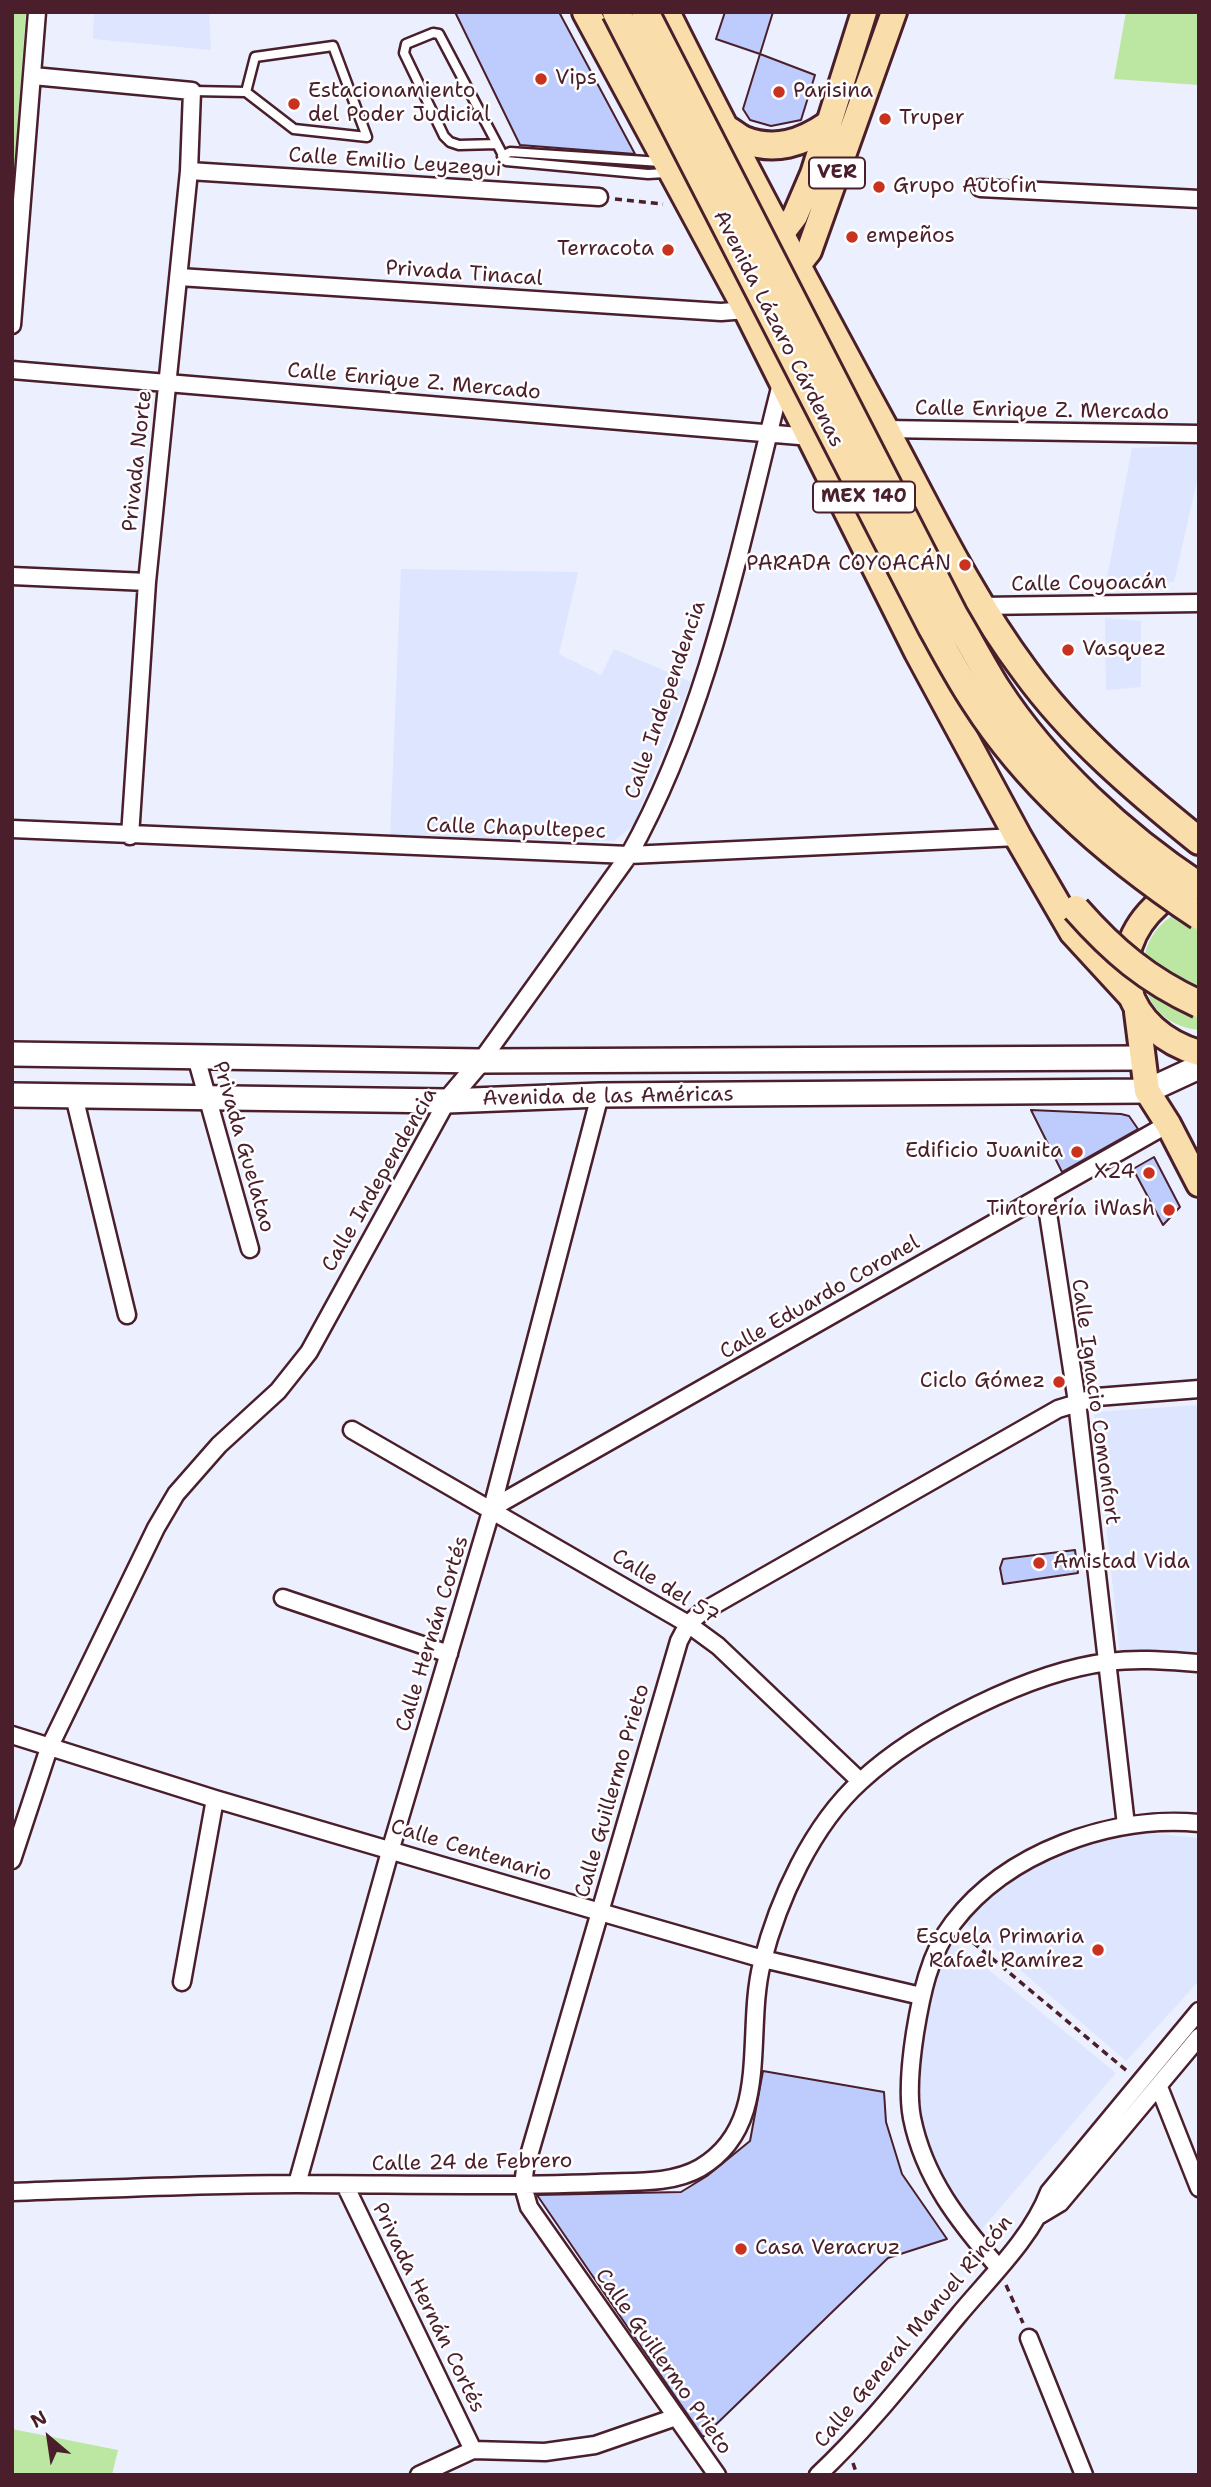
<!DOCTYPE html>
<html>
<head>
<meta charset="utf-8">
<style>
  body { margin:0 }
  #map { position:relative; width:1211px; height:2487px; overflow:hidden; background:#ecf0fe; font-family:"Shantell Sans",sans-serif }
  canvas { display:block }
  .frame { position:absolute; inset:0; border:14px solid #4a1f2b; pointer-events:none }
  .north { position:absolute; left:14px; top:2403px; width:70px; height:70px; -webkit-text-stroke:5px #fff; paint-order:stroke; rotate:331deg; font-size:19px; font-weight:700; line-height:28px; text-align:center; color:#4a1f2b }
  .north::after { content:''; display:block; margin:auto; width:24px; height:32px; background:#4a1f2b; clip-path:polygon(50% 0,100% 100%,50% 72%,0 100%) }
</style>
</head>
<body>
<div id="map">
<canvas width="1211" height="2487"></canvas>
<div class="frame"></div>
<div class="north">N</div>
</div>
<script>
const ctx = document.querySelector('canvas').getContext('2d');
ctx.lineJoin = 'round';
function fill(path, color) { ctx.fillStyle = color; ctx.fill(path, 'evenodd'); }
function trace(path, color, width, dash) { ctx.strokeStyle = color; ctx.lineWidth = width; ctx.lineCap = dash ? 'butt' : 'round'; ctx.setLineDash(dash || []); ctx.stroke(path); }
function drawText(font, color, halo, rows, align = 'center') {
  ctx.font = font + ' "Shantell Sans",sans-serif'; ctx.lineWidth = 5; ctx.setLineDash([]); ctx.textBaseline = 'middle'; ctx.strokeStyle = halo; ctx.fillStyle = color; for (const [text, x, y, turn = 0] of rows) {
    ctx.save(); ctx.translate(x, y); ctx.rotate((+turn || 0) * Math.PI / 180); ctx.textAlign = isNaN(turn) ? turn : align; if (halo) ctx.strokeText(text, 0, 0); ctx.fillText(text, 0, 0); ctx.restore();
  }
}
const built = new Path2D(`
  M94,12H209L211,50L93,39Z
  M1199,445V472L1174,582L1105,588L1132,448Z
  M401,569L578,572L559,654L601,675L614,649L691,682L633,826L614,841L390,836Z
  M1105,618L1141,621V687L1106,690Z
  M1199,1405V1657L1120,1654L1094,1412Z
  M1119,1830L1199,1838V1981L1126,2061L961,1919L1027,1859Z
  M947,1936L1116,2073L976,2236L936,2175L909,2106V2046Z`);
const green = new Path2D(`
  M12,12H26L12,199Z
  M1126,12H1199V85L1114,79Z
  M1199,907V1030C1124,1023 1125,916 1199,907Z
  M12,2429L118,2450L112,2475H12Z`);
const building = new Path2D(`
  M455,12H559L635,154L520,145Z
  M725,12H773L760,54L716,39Z
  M760,54L815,75L801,120L771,126L750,120L743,109Z
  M1031,1110L1121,1114L1129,1116L1138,1129L1062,1172Z
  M1154,1157L1180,1207L1163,1225L1133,1169Z
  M1075,1550L1078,1573L1003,1584L1000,1568L1003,1559Z
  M763,2071L884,2092L886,2122L902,2174L947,2239L888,2258L703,2437L537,2195L681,2192L707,2176L750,2141Z`);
const path = new Path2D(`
  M615,199L663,204
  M964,1935L1127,2071
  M1006,2285L1023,2323
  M853,2463L857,2475`);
const service = new Path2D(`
  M333,46L367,137L294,129L246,92L255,57Z
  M192,91L246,92
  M497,144L459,145L450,142L444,136L404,53L406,44L433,33L439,34L506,161L648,174L666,173
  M502,156L510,152L661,162`);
const minor = new Path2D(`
  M33,76L192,91L189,171L147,582L130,836
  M189,171L599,197
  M980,188L1199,199
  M179,277L721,312L747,310
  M12,325L37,12
  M12,370L811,437
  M885,429L1199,434
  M12,576L147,582
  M980,606L1199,603
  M12,829L629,855L1018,837
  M196,1057L250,1249
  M481,1061L629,855C710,710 741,540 782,380
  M74,1096L127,1315
  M1045,1194L1077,1402L1126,1825
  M352,1430L688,1624L718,1646L860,1781
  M492,1508L1168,1124
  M283,1598L449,1654
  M12,1735L215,1799L600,1912L763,1959L921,1996
  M12,1860L49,1748L156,1528L176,1494L219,1445L278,1391L309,1352L447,1101
  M182,1982L215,1799
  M1159,2087L1199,2188
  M297,2184L391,1848L492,1508L600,1095
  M345,2185L473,2450
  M12,2192C107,2189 202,2184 297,2184C397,2184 497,2187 597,2183C631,2181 670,2185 700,2168C773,2125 744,2034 762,1963C778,1900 812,1825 861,1781C918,1728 1032,1671 1109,1662C1139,1658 1169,1661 1199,1663
  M1040,2215L1060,2203L1199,2037
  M998,2267C959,2222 924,2178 912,2118C907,2092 911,2059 915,2033C921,1996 929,1954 953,1923C1007,1852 1111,1815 1199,1823
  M1029,2338L1084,2475
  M419,2475L473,2450L545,2452L595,2445L676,2417
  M717,2475L529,2207L523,2186L525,2169L679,1641L688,1624L702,1612L1058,1409L1097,1397L1199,1389
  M818,2475C869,2427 912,2371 957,2317C989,2278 1031,2239 1049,2192L1199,2011`);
const tertiary = new Path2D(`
  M447,1101L481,1061`);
const secondary = new Path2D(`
  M12,1054L481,1061L1141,1058
  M12,1095L447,1101L600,1095L1147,1091L1199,1067`);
const primary = new Path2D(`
  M769,250L795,216L813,174L864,12
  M786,280L809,251L894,12
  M1188,889C1179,893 1166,896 1159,903C1099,956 1126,1032 1199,1053
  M1137,1012L1147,1091L1168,1124L1199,1184`);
const trunk = new Path2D(`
  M586,12L747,310L918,652L1018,837L1073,932L1130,994
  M666,12C736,153 810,291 885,429C929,511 969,596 1025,671C1072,736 1137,791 1199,841
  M720,126C729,129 736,136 744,140C775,152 802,143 828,125`);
const trunkBridge = new Path2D(`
  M616,12L932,628C946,653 959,678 975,702C1030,788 1115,860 1199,916
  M645,12L954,615C969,640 982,665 997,689C1047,766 1123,836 1199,886
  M1076,909C1113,951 1147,980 1199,1004`);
const markers = [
  [541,79,7,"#c8321e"],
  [779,92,7,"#c8321e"],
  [294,104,7,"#c8321e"],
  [885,119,7,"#c8321e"],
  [879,187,7,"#c8321e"],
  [852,237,7,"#c8321e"],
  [668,250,7,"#c8321e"],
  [965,565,7,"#c8321e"],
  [1068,650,7,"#c8321e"],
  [1077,1152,7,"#c8321e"],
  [1149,1173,7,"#c8321e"],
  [1169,1210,7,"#c8321e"],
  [1059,1382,7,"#c8321e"],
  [1039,1563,7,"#c8321e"],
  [1098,1950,7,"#c8321e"],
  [741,2249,7,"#c8321e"]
];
const shields = [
  [837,173,56],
  [864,497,102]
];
const shieldNames = [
  ["VER",837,173],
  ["MEX 140",864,497]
];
const poiNames = [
  ["Vips",555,79],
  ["Estacionamiento",308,92],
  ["del Poder Judicial",308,116],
  ["Parisina",793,92],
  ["Truper",899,119],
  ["Grupo Autofin",893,187],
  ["empeños",866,237],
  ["Terracota",654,250,"right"],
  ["PARADA COYOACÁN",951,565,"right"],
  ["Vasquez",1082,650],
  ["Edificio Juanita",1063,1152,"right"],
  ["X24",1135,1173,"right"],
  ["Tintorería iWash",1155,1210,"right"],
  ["Ciclo Gómez",1045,1382,"right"],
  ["Amistad Vida",1053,1563],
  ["Escuela Primaria",1084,1938,"right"],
  ["Rafael Ramírez",1084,1962,"right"],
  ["Casa Veracruz",755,2249]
];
const streetNames = [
  ["Calle Emilio Leyzegui",395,163,4],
  ["Privada Tinacal",464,274,4],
  ["Avenida Lázaro Cárdenas",778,329,63],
  ["Calle Enrique Z. Mercado",414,382,5],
  ["Calle Enrique Z. Mercado",1042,411,1],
  ["Privada Norte",138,461,-84],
  ["Calle Coyoacán",1089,584,-1],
  ["Calle Independencia",666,700,-71],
  ["Calle Chapultepec",516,829,2],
  ["Avenida de las Américas",608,1097,-1],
  ["Privada Guelatao",243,1147,74],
  ["Calle Independencia",380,1180,-60],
  ["Calle Eduardo Coronel",820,1298,-30],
  ["Calle Ignacio Comonfort",1095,1402,82],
  ["Calle del 57",665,1587,32],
  ["Calle Hernán Cortés",433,1634,-73],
  ["Calle Guillermo Prieto",613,1791,-74],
  ["Calle Centenario",471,1851,17],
  ["Calle 24 de Febrero",472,2163,-1],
  ["Privada Hernán Cortés",428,2308,64],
  ["Calle General Manuel Rincón",914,2332,-50],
  ["Calle Guillermo Prieto",663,2362,55]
];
fill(built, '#dee5fe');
fill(green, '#bce7a3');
fill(building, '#beccfd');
trace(building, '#4a1f2b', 2);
trace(service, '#4a1f2b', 13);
trace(minor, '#4a1f2b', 21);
trace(tertiary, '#4a1f2b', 24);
trace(secondary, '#4a1f2b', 28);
trace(primary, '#4a1f2b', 30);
trace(trunk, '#4a1f2b', 32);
trace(path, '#4a1f2b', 3.5, [7, 5]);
trace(service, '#fff', 8);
trace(minor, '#fff', 16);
trace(tertiary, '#fff', 19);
trace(secondary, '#fff', 23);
trace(primary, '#f9deab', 24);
trace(trunk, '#f9deab', 26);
trace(trunkBridge, '#4a1f2b', 32, []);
trace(trunkBridge, '#f9deab', 26);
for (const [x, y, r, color] of markers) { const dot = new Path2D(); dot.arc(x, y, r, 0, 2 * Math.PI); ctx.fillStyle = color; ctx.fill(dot); trace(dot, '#fff', 2.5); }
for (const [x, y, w] of shields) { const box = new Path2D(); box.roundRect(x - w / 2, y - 15.5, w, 31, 5); ctx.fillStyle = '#fff'; ctx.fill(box); trace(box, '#4a1f2b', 2); }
drawText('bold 19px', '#4a1f2b', null, shieldNames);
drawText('21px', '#4a1f2b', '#fff', poiNames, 'left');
drawText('21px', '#4a1f2b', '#fff', streetNames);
</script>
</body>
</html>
